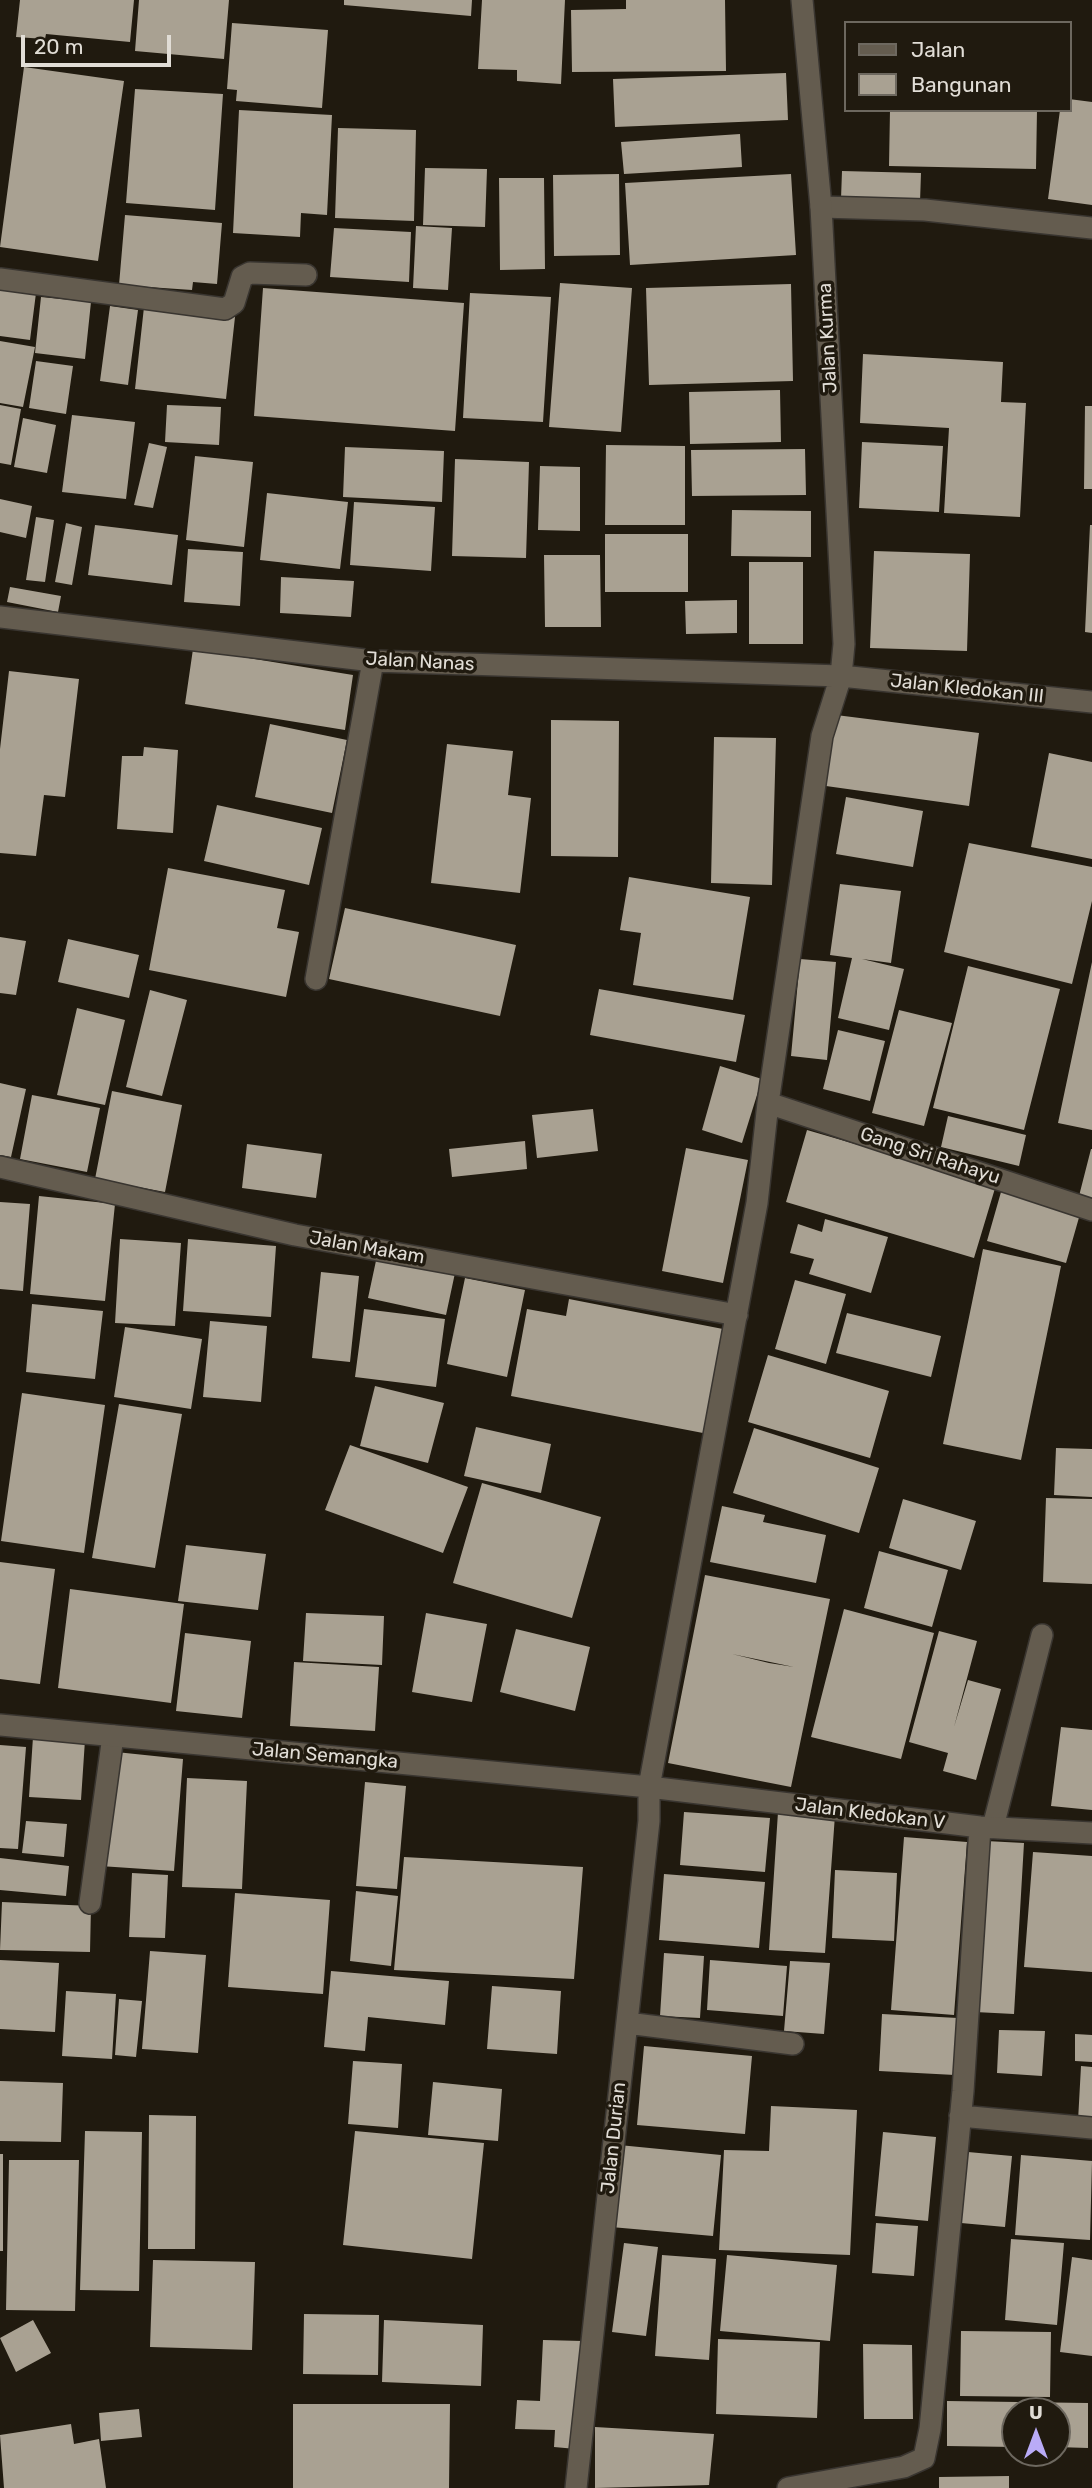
<!DOCTYPE html>
<html>
<head>
<meta charset="utf-8">
<style>
  body { margin:0 }
  #map { position:relative; width:1092px; height:2488px; overflow:hidden; background:#201a0f; font-family:Rubik,sans-serif }
  canvas { display:block }
  .legend { position:absolute; left:844px; top:21px; width:228px; height:91px; box-sizing:border-box; background:#201a0f; border:2px solid #6d685f; margin:0; padding:9px 12px; list-style:none; font-size:21px; color:#e1ddd6 }
  .legend li { display:flex; align-items:center; gap:14px; height:35px }
  .legend b { width:35px; border:2px solid #6d685f }
  .north { position:absolute; left:1001px; top:2397px; width:70px; height:70px; box-sizing:border-box; background:#201a0f; border:2px solid #6d685f; border-radius:50%; rotate:0deg; font-size:19px; font-weight:700; line-height:28px; text-align:center; color:#e1ddd6 }
  .north::after { content:''; display:block; margin:auto; width:24px; height:32px; background:#b9abf7; clip-path:polygon(50% 0,100% 100%,50% 72%,0 100%) }
  .scale { position:absolute; left:21px; top:35px; width:150px; height:32px; box-sizing:border-box; border:4px solid #e1ddd6; border-top:0; padding-left:9px; font-size:21px; line-height:24px; white-space:nowrap; color:#e1ddd6; -webkit-text-stroke:5px #201a0f; paint-order:stroke }
</style>
</head>
<body>
<div id="map">
<canvas width="1092" height="2488"></canvas>
<ul class="legend">
<li><b style="height:9px;background:#645c4f"></b>Jalan</li>
<li><b style="height:19px;background:#a9a192"></b>Bangunan</li>
</ul>
<div class="north">U</div>
<div class="scale">20 m</div>
</div>
<script>
const ctx = document.querySelector('canvas').getContext('2d');
ctx.lineJoin = 'round';
function fill(path, color) { ctx.fillStyle = color; ctx.fill(path, 'evenodd'); }
function trace(path, color, width, dash) { ctx.strokeStyle = color; ctx.lineWidth = width; ctx.lineCap = dash ? 'butt' : 'round'; ctx.setLineDash(dash || []); ctx.stroke(path); }
function drawText(font, color, halo, rows, align = 'center') {
  ctx.font = font + ' Rubik,sans-serif'; ctx.lineWidth = 7; ctx.setLineDash([]); ctx.textBaseline = 'middle'; ctx.strokeStyle = halo; ctx.fillStyle = color; for (const [text, x, y, turn = 0] of rows) {
    ctx.save(); ctx.translate(x, y); ctx.rotate((+turn || 0) * Math.PI / 180); ctx.textAlign = isNaN(turn) ? turn : align; if (halo) ctx.strokeText(text, 0, 0); ctx.fillText(text, 0, 0); ctx.restore();
  }
}
const building = new Path2D(`
  M20,0H134L130,42L46,34L45,39L16,37Z
  M139,0H229L224,59L135,51Z
  M344,0H472L471,16L344,5Z
  M482,0H565L561,84L517,81V70L478,69Z
  M626,0H725L726,71L572,72L571,10L626,9Z
  M232,23L328,30L322,108L236,101L237,90L227,89Z
  M24,67L124,81L98,261L0,247Z
  M786,73L788,120L615,127L613,79Z
  M135,89L223,94L215,210L126,203Z
  M1069,99L1092,102V205L1048,199L1060,110H1069Z
  M239,110L332,115L327,215L301,213L300,237L233,233Z
  M890,110H1037L1036,169L889,166Z
  M338,128L416,130L414,221L335,218Z
  M740,134L742,167L624,174L621,142Z
  M425,168L487,169L485,227L423,225Z
  M842,171L921,173L920,202L841,199Z
  M619,174L620,255L554,256L553,175Z
  M791,174L796,255L630,265L625,183Z
  M499,178H544L545,269L500,270Z
  M125,215L222,223L217,284L193,282L192,290L119,285Z
  M416,226L452,228L448,290L413,288Z
  M334,228L411,232L409,282L330,277Z
  M560,283L632,288L621,432L549,427Z
  M791,284L793,381L649,385L646,288Z
  M0,288L36,293L30,340L0,336Z
  M263,288L464,303L455,431L254,416Z
  M470,293L551,297L543,422L463,418Z
  M41,297L91,302L85,359L35,353Z
  M110,306L138,310L128,385L100,381Z
  M144,307L235,317L226,399L135,389Z
  M0,341L35,347L23,407L0,403Z
  M863,354L1003,362L1001,402L1026,403L1020,517L944,513L949,428L860,423Z
  M36,361L73,366L66,414L29,408Z
  M780,390L781,442L690,444L689,392Z
  M0,405L21,409L11,465L0,463Z
  M167,405L221,407L219,445L165,442Z
  M1085,406H1092V489H1084Z
  M72,415L135,422L126,499L62,492Z
  M23,418L56,425L47,473L14,467Z
  M862,442L943,446L939,512L859,508Z
  M149,443L167,447L153,508L134,505Z
  M606,445L685,446V525H605Z
  M345,447L444,451L442,502L343,497Z
  M805,449L806,495L692,496L691,450Z
  M195,456L253,462L244,547L186,540Z
  M455,459L529,462L526,558L452,556Z
  M540,466L580,467V531L538,530Z
  M267,493L348,502L340,569L260,560Z
  M0,499L32,506L26,538L0,532Z
  M354,502L435,507L431,571L350,565Z
  M732,510L811,511V557L731,556Z
  M36,517L54,520L45,582L26,580Z
  M66,523L82,527L72,585L55,582Z
  M95,525L178,535L172,585L88,575Z
  M1090,525H1092V633L1085,632Z
  M605,534H688V592H605Z
  M188,549L243,552L240,606L184,602Z
  M874,551L970,554L967,651L870,648Z
  M544,555H600L601,627H545Z
  M749,562H803V644H749Z
  M281,577L354,581L351,617L280,613Z
  M10,587L61,596L58,612L7,602Z
  M737,600V633L686,634L685,601Z
  M193,649L353,675L345,730L185,704Z
  M9,671L79,679L65,797L44,795L36,856L0,853V749Z
  M836,715L979,733L969,806L826,786Z
  M551,720L619,721L618,857L551,856Z
  M270,724L347,740L332,813L255,797Z
  M714,737L776,738L772,885L711,883Z
  M447,744L513,751L508,795L531,798L520,893L431,883Z
  M144,747L178,750L173,833L117,829L122,756H143Z
  M1049,753L1092,762V859L1031,847Z
  M846,797L923,811L913,867L836,854Z
  M217,805L322,828L309,885L204,861Z
  M969,843L1092,867V901L1072,984L944,952Z
  M168,868L285,890L277,928L299,932L286,997L149,970Z
  M629,877L750,897L733,1000L633,985L641,933L620,930Z
  M840,884L901,891L891,963L862,959L904,969L889,1030L838,1018L852,958L830,955Z
  M345,908L516,945L500,1016L329,979Z
  M0,937L26,941L16,995L0,993Z
  M68,939L139,955L129,998L58,982Z
  M800,959L836,962L827,1060L791,1056Z
  M1092,962V1130L1058,1123Z
  M968,966L1060,989L1024,1130L933,1108Z
  M599,989L745,1015L736,1062L590,1035Z
  M150,990L187,1000L162,1096L126,1087Z
  M77,1008L125,1020L105,1105L57,1095Z
  M899,1010L952,1023L924,1126L872,1113Z
  M838,1030L885,1041L870,1101L823,1089Z
  M720,1066L762,1079L742,1143L702,1130Z
  M0,1083L26,1089L11,1157L0,1155Z
  M112,1091L182,1105L165,1192L95,1179Z
  M32,1095L100,1108L87,1172L20,1159Z
  M593,1109L598,1151L537,1158L532,1115Z
  M948,1116L1026,1135L1019,1166L941,1147Z
  M807,1130L996,1185L974,1258L786,1202Z
  M525,1141L527,1169L452,1177L449,1149Z
  M247,1144L322,1154L316,1198L242,1188Z
  M686,1148L748,1160L723,1283L662,1271Z
  M1091,1149H1092V1200L1079,1196Z
  M1001,1192L1080,1214L1066,1263L987,1241Z
  M39,1196L115,1204L105,1301L30,1294Z
  M0,1202L30,1204L23,1291L0,1289Z
  M825,1219L888,1237L871,1293L809,1274L814,1259L790,1253L798,1224L822,1232Z
  M120,1239L181,1243L175,1326L115,1323Z
  M188,1239L276,1246L271,1317L183,1311Z
  M983,1249L1061,1266L1021,1460L943,1444Z
  M377,1256L455,1273L446,1315L368,1298Z
  M321,1272L359,1276L350,1362L312,1358Z
  M465,1278L525,1290L507,1377L447,1364Z
  M795,1280L846,1294L826,1364L775,1349Z
  M569,1299L723,1329L703,1433L511,1396L527,1309L566,1316Z
  M32,1304L103,1311L95,1379L26,1372Z
  M364,1309L445,1319L436,1387L355,1377Z
  M847,1313L941,1336L931,1377L836,1353Z
  M210,1321L267,1326L261,1402L203,1397Z
  M125,1327L202,1339L191,1409L114,1397Z
  M768,1355L889,1391L870,1458L748,1422Z
  M375,1386L444,1403L428,1463L360,1446Z
  M22,1393L105,1405L84,1553L1,1541Z
  M119,1404L182,1414L155,1568L92,1558Z
  M476,1427L551,1444L541,1493L464,1476Z
  M754,1428L879,1468L859,1533L733,1493Z
  M350,1445L468,1487L443,1553L325,1510Z
  M1056,1448L1092,1449V1497L1054,1495Z
  M482,1483L601,1517L572,1618L453,1583Z
  M1046,1498L1092,1499V1584L1043,1582Z
  M903,1499L976,1521L961,1570L889,1548Z
  M722,1506L765,1515L763,1522L826,1535L816,1583L710,1562Z
  M186,1545L266,1554L258,1610L178,1601Z
  M879,1551L948,1570L932,1627L864,1608Z
  M0,1562L55,1569L40,1684L0,1679Z
  M705,1575L830,1599L791,1787L668,1763ZM732,1654L794,1667L769,1663Z
  M70,1589L184,1604L171,1703L58,1688Z
  M844,1609L934,1633L901,1759L811,1737Z
  M306,1613L384,1616L382,1665L303,1661Z
  M426,1613L487,1624L472,1702L412,1692Z
  M516,1629L590,1647L575,1711L500,1692Z
  M939,1631L977,1641L954,1727L968,1680L1001,1689L976,1780L943,1771L948,1753L909,1742Z
  M185,1633L251,1641L242,1718L176,1711Z
  M294,1662L379,1667L375,1731L290,1726Z
  M1061,1727L1092,1730V1810L1051,1806Z
  M33,1737L85,1740L81,1800L29,1797Z
  M0,1745L26,1747L18,1849L0,1848Z
  M116,1752L183,1759L174,1871L100,1866Z
  M187,1778L247,1781L242,1889L182,1887Z
  M365,1782L406,1786L397,1889L356,1886Z
  M684,1812L770,1818L765,1872L680,1865Z
  M778,1812L835,1815L825,1953L769,1950Z
  M26,1821L67,1824L64,1857L22,1853Z
  M904,1837L967,1842L954,2015L891,2010Z
  M986,1841L1024,1843L1014,2014L975,2012Z
  M1033,1852L1092,1856V1972L1024,1967Z
  M404,1857L583,1867L574,1979L394,1970Z
  M0,1858L69,1866L66,1896L0,1890Z
  M835,1870L897,1873L894,1941L832,1938Z
  M132,1873L168,1875L165,1938L129,1937Z
  M664,1874L765,1882L759,1948L659,1940Z
  M356,1891L398,1896L391,1966L350,1961Z
  M235,1893L330,1900L323,1994L228,1987Z
  M2,1902L91,1906L90,1952L0,1950Z
  M150,1951L206,1955L198,2053L142,2049Z
  M664,1953L704,1956L700,2018L660,2016Z
  M0,1960L59,1963L55,2032L0,2029Z
  M710,1960L787,1966L783,2016L707,2010Z
  M790,1961L830,1963L824,2034L784,2031Z
  M331,1971L449,1981L445,2025L368,2017L365,2051L324,2047Z
  M492,1986L561,1991L557,2054L487,2049Z
  M66,1991L116,1994L112,2059L62,2056Z
  M119,1999L142,2001L136,2057L115,2055Z
  M882,2014L958,2018L955,2075L879,2071Z
  M999,2030L1045,2031L1042,2076L997,2073Z
  M1075,2034L1092,2035V2062L1075,2061Z
  M644,2046L752,2056L745,2134L637,2125Z
  M353,2061L402,2064L398,2128L348,2124Z
  M1081,2066L1092,2067V2121H1078Z
  M0,2081L63,2083L61,2142L0,2141Z
  M433,2082L502,2089L498,2141L428,2135Z
  M771,2106L857,2110L850,2255L719,2250L724,2150L769,2151Z
  M149,2115L196,2116L195,2249H148Z
  M85,2131L142,2132L139,2291L80,2290Z
  M355,2131L484,2143L472,2259L343,2245Z
  M883,2132L936,2137L928,2221L875,2216Z
  M619,2145L721,2155L713,2236L611,2227Z
  M968,2152L1012,2156L1005,2227L961,2223Z
  M0,2154H3V2251H0Z
  M1021,2155L1092,2161L1090,2240L1015,2235Z
  M9,2160H79L75,2311L6,2310Z
  M876,2223L918,2226L914,2276L872,2273Z
  M1011,2239L1064,2243L1057,2325L1005,2320Z
  M624,2243L658,2247L646,2336L612,2332Z
  M662,2255L716,2259L709,2360L655,2356Z
  M727,2255L837,2265L830,2341L720,2331Z
  M1072,2257L1092,2260V2356L1060,2352Z
  M153,2260L255,2262L252,2350L150,2347Z
  M304,2314L379,2315L378,2375L303,2374Z
  M33,2320L51,2353L16,2372L0,2338Z
  M384,2320L483,2325L481,2386L382,2382Z
  M961,2331L1051,2332L1050,2397L960,2396Z
  M718,2339L820,2342L817,2418L716,2414Z
  M543,2340L583,2341L576,2449L554,2447L555,2430L515,2429L517,2400L540,2401Z
  M863,2344L912,2345L913,2419H864Z
  M947,2401L1088,2403V2448L1057,2447V2411H1015V2447L947,2446Z
  M293,2404H450L449,2488H293Z
  M139,2409L142,2437L101,2441L99,2413Z
  M71,2424L74,2444L99,2439L106,2488H4L0,2435Z
  M595,2427L714,2434L709,2485L595,2488Z
  M1009,2476V2488H939V2477Z`);
const service = new Path2D(`
  M821,207L925,210L1092,228
  M993,1827L1042,1635
  M90,1903L113,1736`);
const minor = new Path2D(`
  M0,279L225,309L234,303L242,277L250,273L306,275
  M0,617L373,661L841,676L1092,702
  M316,979L373,661
  M768,1103L1092,1210
  M0,1167L295,1235L737,1315
  M0,1725L649,1787L980,1827L1092,1833
  M627,2023L793,2044
  M960,2116L1092,2128
  M576,2488L649,1821V1787L757,1203L768,1103L822,736L841,676L844,644L821,207L802,0
  M788,2488L904,2467L924,2458L930,2429L963,2091L980,1827`);
const streetNames = [
  ["Jalan Kurma",828,338,-93],
  ["Jalan Nanas",420,662,3],
  ["Jalan Kledokan III",967,689,6],
  ["Gang Sri Rahayu",930,1156,18],
  ["Jalan Makam",367,1248,10],
  ["Jalan Semangka",325,1756,5],
  ["Jalan Kledokan V",870,1814,7],
  ["Jalan Durian",614,2138,-84]
];
fill(building, '#a9a192');
trace(service, '#393530', 24);
trace(minor, '#393530', 24);
trace(service, '#645c4f', 21);
trace(minor, '#645c4f', 21);
drawText('19px', '#e1ddd6', '#201a0f', streetNames);
</script>
</body>
</html>
